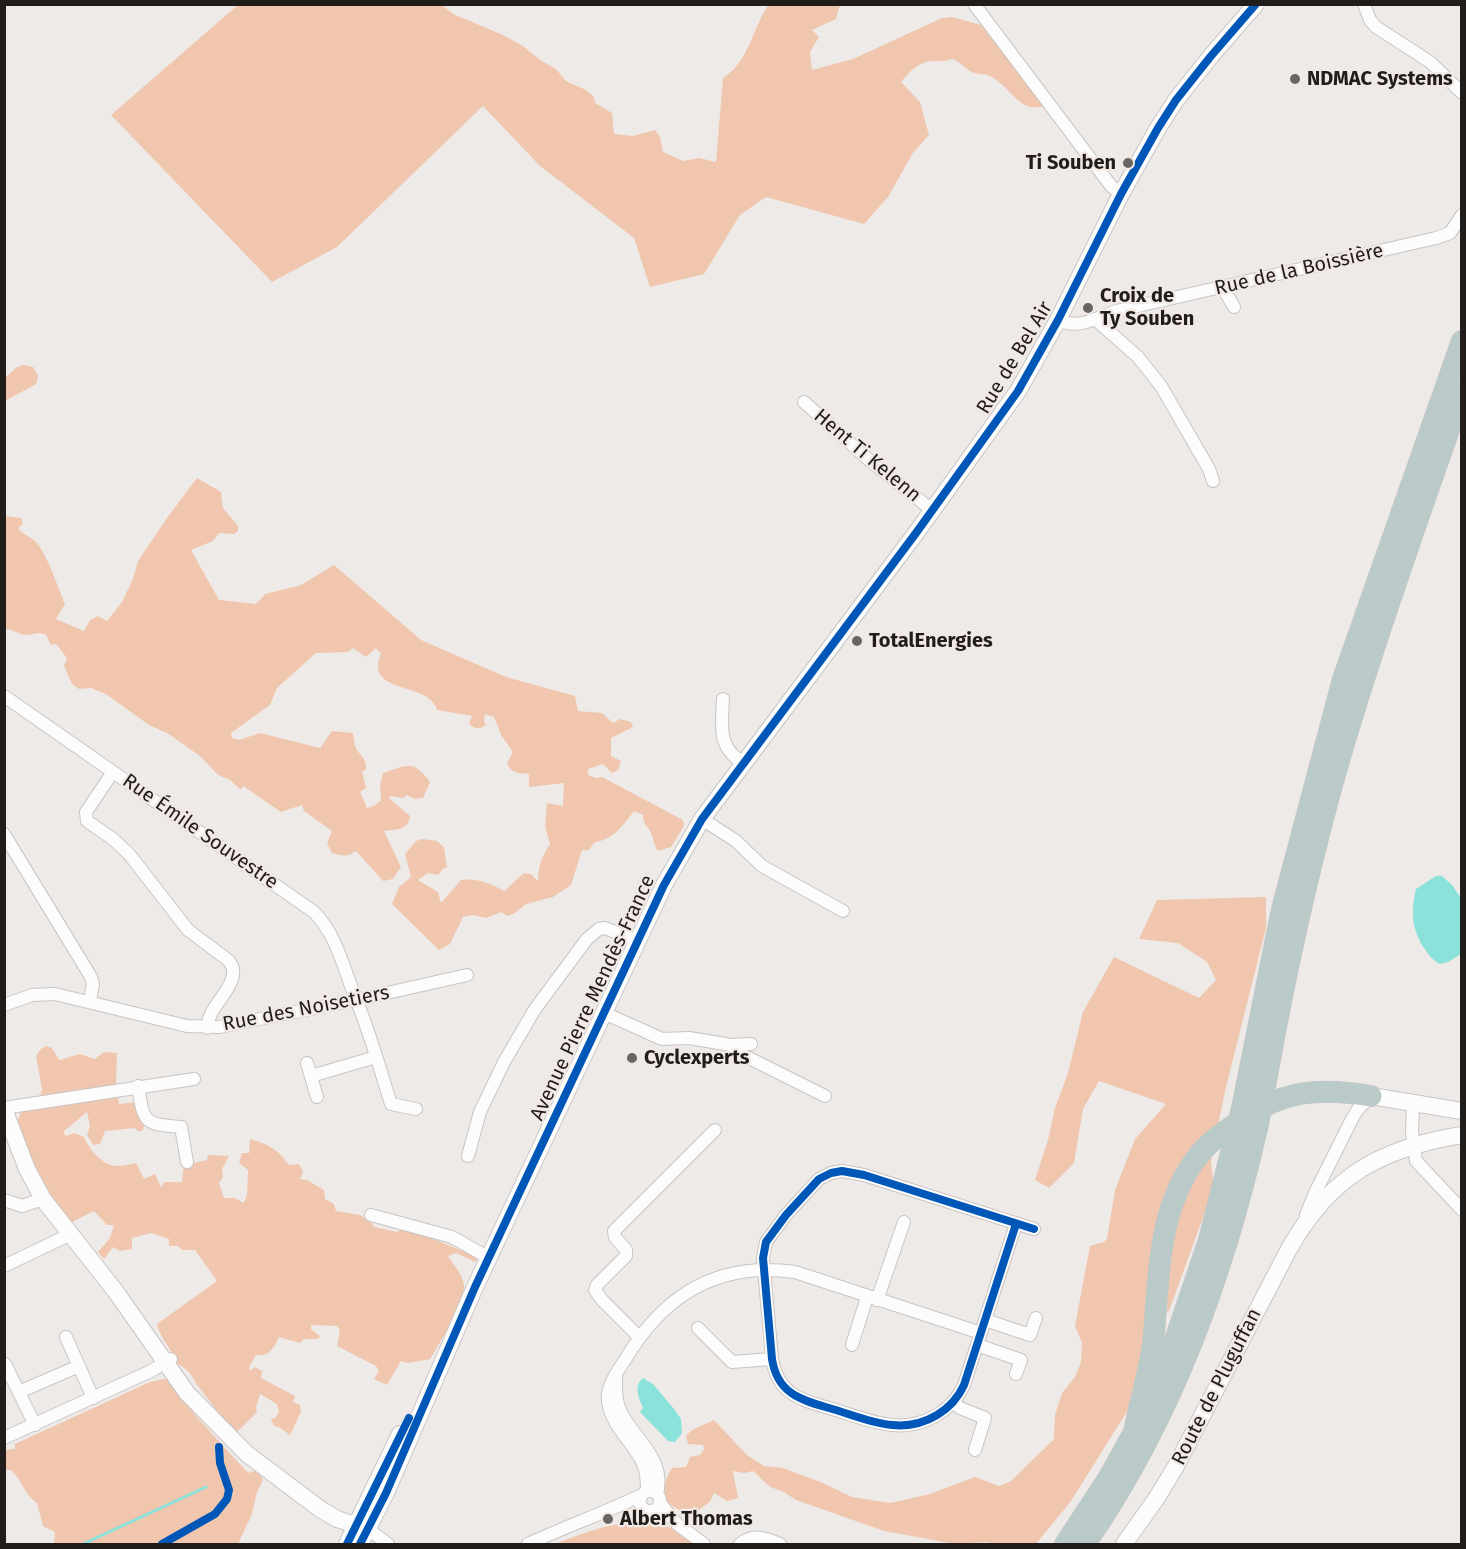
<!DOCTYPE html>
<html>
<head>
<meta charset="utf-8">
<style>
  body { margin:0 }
  #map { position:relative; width:1466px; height:1549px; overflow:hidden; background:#eeeae8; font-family:"Fira Sans",sans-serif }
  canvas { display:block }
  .frame { position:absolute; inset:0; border:6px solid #201d1b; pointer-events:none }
</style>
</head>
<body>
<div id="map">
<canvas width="1466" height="1549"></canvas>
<div class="frame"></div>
</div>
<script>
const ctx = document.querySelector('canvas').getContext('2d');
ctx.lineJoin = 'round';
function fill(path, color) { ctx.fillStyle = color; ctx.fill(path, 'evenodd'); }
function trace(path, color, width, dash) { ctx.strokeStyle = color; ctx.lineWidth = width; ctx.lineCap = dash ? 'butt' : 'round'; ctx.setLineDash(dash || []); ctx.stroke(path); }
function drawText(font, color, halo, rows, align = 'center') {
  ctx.font = font + ' "Fira Sans",sans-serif'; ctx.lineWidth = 4.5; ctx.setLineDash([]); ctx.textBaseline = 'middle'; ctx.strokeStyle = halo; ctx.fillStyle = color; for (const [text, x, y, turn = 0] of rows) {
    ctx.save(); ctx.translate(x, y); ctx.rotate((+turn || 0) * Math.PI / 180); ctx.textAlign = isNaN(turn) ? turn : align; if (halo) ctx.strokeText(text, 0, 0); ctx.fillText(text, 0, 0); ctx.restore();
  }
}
const green = new Path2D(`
  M239,4L442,5L453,14L503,35L523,46L540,60L556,69L566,81L586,90L594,97L595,103L612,113L614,134L633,136L655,130L660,137L663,152L683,161L699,158L716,162L723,78C748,63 753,28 768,5H840L836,19L812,30L819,37L810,52L812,70L853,59L942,18L952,17L981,25L1045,106C1018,114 1012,87 990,76C985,73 977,75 972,72C963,68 963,63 952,59C945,62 940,61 933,61C919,61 909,72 901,82L920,102L929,135L913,153L888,197L864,224L766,197L740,215L704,274L650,287L634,238L540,166L483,106L337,247L272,282L111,115Z
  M24,365L33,367L38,376L36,384L5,401V378L17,367Z
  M197,478L221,492L223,508L238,526V531L234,534L219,533L213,541L191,550L219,600L256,604L265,594L301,585L334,565L421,640L506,677L575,696L578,711L602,713L613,723L620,719L631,722L633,727L611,738V756L621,761L618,770L612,773L603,764L588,769V775L596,778L602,777L683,820L684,826L671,847L658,851C653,844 654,839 651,833C647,825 643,824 643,815L634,811C622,826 615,839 595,842L589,850H582L571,885L553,897L526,904L515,913L508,916L501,912L486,918L473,915L463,917L450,944L439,950L392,904L399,887L411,877L405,854L416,841L422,839L437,841L444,847L447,868H444L438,875L428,873L418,880L438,892L441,903L461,880C476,878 490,883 504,891L524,873L531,874L538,881C538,866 542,856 550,844L545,826L547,803L563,806L564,783L529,787V774C519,773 511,774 507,763L513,752L501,735L494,717L485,714L484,721L486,725C479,730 475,729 469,724L472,716L437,710C430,681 363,695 381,654L376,648L366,657L353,648L348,652L316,653L277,688L270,705L231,733L232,738L239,740L260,733L320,748L332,731L353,733C354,739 354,745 357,750C362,757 367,760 366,770L362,771L366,788L360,792L367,808L374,806L381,800L380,785L383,773C407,766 412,758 430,782L423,798L415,799L407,795L403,798L391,796L389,798L410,816C408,831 396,829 384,831L401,867L393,879L383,881L356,851C347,857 343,856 332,853L327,843L332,831L304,811L302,805L281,812L243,786L241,790L230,780L218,775L200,756L167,733L149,725L106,694L91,688L79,689L72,684L64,666L67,658L56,644L51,645L46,635C38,631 33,635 25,635C17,634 13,628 5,630V516L21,518L23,524L18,528C23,535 32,537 37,543C48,557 58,587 65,604L56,619L84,631L90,620L98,616L107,621L122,602L133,579L138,561L167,518Z
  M1266,897V928L1225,1091L1211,1161L1214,1187L1169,1311L1147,1317L1143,1350L1128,1410L1071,1501L1036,1544H988L989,1542L955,1544L884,1531L796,1500L782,1491L770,1487L753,1471L744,1473L733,1471L738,1498L727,1501L714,1493L710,1502L697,1511L699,1519H693L668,1503C662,1492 665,1478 672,1468L686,1467L690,1457L700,1455L704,1449L703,1445L688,1444L686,1436L692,1430L714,1420L747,1455L764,1466L783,1468L823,1483L852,1497L890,1503L930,1494L975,1477L999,1486L1011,1481L1054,1439L1055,1415L1062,1393L1075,1377L1081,1362L1082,1343L1075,1326L1090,1246L1104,1242L1107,1239L1115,1190L1135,1139L1166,1104L1099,1081L1083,1109L1074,1163L1049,1188L1035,1180L1048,1140L1055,1108L1068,1073L1083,1012L1114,957L1199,998L1216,980L1207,962L1178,943L1139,939L1157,900Z
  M46,1046L52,1048L59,1060L80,1054L95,1059L104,1052L117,1053L116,1082L119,1104L136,1102L145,1125L142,1131H138L135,1128L105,1131L100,1144L93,1145L87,1135L90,1126L87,1112L63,1132L66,1136L74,1133L84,1137C89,1149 102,1165 116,1166C123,1166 130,1164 136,1163L144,1179L155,1174L161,1187L164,1182H182L184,1165L207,1160L208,1155L229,1156L222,1169L223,1177L219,1183L224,1198H235L244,1203L247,1195L248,1170L239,1163L242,1153H249L250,1139C268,1144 278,1149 289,1165L299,1164L303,1171L300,1179L307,1180L324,1190L325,1199L334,1204L336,1211L360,1215L372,1223L374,1227L397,1232L404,1227L475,1256L477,1260L475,1262L456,1253L448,1256C454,1265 462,1274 464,1285C466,1299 439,1345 430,1359L408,1363L401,1361L387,1385L374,1379L379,1371L376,1366L337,1346L340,1330L337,1326L311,1325V1329L320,1336L318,1339H304L300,1343L279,1337C275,1347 268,1358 256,1355L249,1367L250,1371L255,1367L262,1371L261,1378L295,1396L293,1402L300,1405L301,1412L290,1435L279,1427L274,1426L271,1419L275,1418L279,1412L277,1404L260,1394L256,1407L257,1412L237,1432L230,1428L195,1382C192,1374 184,1366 176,1364C173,1349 161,1341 157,1324L217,1281L195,1250H182L178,1246H169V1239L151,1233L132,1238V1249L120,1251L113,1247L104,1259L98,1252L110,1238L114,1225H107L94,1211L72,1222C51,1215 25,1151 15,1130L22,1108L40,1097L42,1089L36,1056L41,1049Z
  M164,1379H169L195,1415L248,1473L258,1470L263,1480L257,1492L252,1514L238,1544H54L55,1532L43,1526L37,1503C24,1494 22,1480 11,1470H5V1450L15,1449V1444L150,1382Z
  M641,1519L664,1524L694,1544H555C576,1536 596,1528 618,1524C627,1522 633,1523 641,1519Z`);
const water = new Path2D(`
  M1436,876H1442L1452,885L1461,898V954L1448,962L1440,964C1432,960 1429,955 1424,948C1411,927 1411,912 1416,889Z
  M643,1378L653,1384L674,1409L681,1419L682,1433L675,1442L668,1441L640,1412L643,1408C639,1398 633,1386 643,1378Z`);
const stream = new Path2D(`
  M83,1544L206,1487`);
const street = new Path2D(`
  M974,4L1111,186L1121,194
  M1364,4L1370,20L1376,27L1430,62L1462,93
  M1223,288L1234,307
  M1095,319L1138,357L1161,386L1209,469L1213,481
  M1058,320C1079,330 1096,318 1116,311L1436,238L1450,233L1462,215
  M804,402L869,460L932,510
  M4,696L314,912C338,937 343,968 356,999C370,1033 380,1069 391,1104L416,1109
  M723,699C722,725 717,747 742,762
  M113,772L86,812L87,821L113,839L129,854L188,930L228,960C243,975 222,995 213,1010C210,1015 208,1021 207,1028
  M702,819L736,841L762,866L843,911
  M4,834L91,977L93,984L90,1001
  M4,1005L32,995L55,994L187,1026L219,1027L356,1000L467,975
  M604,1013L662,1039L689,1038L731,1045L751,1044
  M731,1045L737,1052L825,1096
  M307,1063L317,1097
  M311,1076L376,1057
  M138,1086C144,1123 143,1124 181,1127L187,1162
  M1413,1103L1412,1132L1416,1161L1462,1210
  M4,1108L194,1079
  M468,1156L480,1112L504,1062L535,1009L587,939L599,929L605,928L637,941
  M4,1200L22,1206L43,1199
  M371,1215L452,1237L489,1258
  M1306,1215L1315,1193L1352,1119L1358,1109L1371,1096
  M1016,1224L964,1385C958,1398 949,1408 937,1415C904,1435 873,1422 839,1411C807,1401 778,1398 772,1359L764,1269L763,1258L766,1242L786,1215L819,1179L831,1173L842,1171L864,1175L1034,1229
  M4,1266L71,1234
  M877,1300L904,1222
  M985,1320L1030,1335L1036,1318
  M698,1328L732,1362L772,1359
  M66,1337L93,1398
  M639,1337L602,1300L595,1290L597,1285L626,1256V1250L615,1237L614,1231L715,1130
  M852,1345L867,1297
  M977,1345L1021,1360L1016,1374
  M5,1364L35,1425
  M616,1377C616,1387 615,1400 620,1410C633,1439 666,1457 657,1494
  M19,1392L79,1366
  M953,1402L960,1408L985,1418L975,1450
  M4,1438L151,1371L171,1359
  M640 1501a10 10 0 1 1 20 0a10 10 0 1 1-20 0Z
  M647,1491C647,1482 647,1473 643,1464C634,1442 611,1427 608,1401C606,1387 617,1372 625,1360C663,1295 718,1261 795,1272L981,1333
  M660,1503L677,1524L704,1544
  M368,1529L388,1544
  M528,1544C565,1527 604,1513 642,1495
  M740,1544C753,1533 766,1538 780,1544`);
const secondary = new Path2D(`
  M1371,1096L1462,1111
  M4,1109L27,1169L43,1199L116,1292L187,1393L247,1454L320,1509L337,1519L368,1529
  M347,1544L400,1434
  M360,1544L386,1493L475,1287L664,885L702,819L916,533L1018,391L1058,320L1121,194L1158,128L1176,100L1211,56L1256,4
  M1124,1544L1156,1499L1176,1466L1289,1249C1330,1176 1381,1148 1462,1135`);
const highway = new Path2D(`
  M1266,1081C1289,952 1318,823 1358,698C1390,596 1426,495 1462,393
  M1243,1103L1282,909L1343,679L1462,341
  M1134,1432C1140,1402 1149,1373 1153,1343C1160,1276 1156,1201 1205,1148C1215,1137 1229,1129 1241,1120C1284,1090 1320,1087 1371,1096
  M1065,1544L1108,1479L1134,1432L1170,1355L1209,1240L1236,1133
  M1085,1544C1173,1417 1224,1274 1258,1124`);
const highwayBridge = new Path2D(`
  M1258,1124L1266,1081
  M1236,1133L1243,1103`);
const cycleway = new Path2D(`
  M1016,1224L964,1385C958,1398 949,1408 937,1415C904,1435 873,1422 839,1411C807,1401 778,1398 772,1359L764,1269L763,1258L766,1242L786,1215L819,1179L831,1173L842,1171L864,1175L1034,1229
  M162,1544L215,1514L227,1499L229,1490L220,1463L219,1447
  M347,1544L409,1418
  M360,1544L386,1493L475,1287L664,885L702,819L916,533L1018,391L1058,320L1121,194L1158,128L1176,100L1211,56L1256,4`);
const markers = [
  [1295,79,6,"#686563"],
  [1128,163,6,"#686563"],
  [1088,308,6,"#686563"],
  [857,641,6,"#686563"],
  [632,1058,6,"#686563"],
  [608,1519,6,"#686563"]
];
const poiNames = [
  ["NDMAC Systems",1307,79],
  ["Ti Souben",1116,163,"right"],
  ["Croix de",1100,296],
  ["Ty Souben",1100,319],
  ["TotalEnergies",869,641],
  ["Cyclexperts",644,1058],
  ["Albert Thomas",620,1519]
];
const streetNames = [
  ["Rue de la Boissière",1299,270,-13],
  ["Rue de Bel Air",1015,358,-59],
  ["Hent Ti Kelenn",867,456,40],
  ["Rue Émile Souvestre",200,832,35],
  ["Avenue Pierre Mendès-France",593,998,-65],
  ["Rue des Noisetiers",306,1009,-11],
  ["Route de Pluguffan",1217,1387,-63]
];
fill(green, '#f0c7ae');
fill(water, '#8ae2db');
trace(stream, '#8ae2db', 3);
trace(street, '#c8c5c4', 14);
trace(secondary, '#c8c5c4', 18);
trace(highway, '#c8c6c5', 22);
trace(street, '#fcfcfc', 12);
trace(secondary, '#fcfcfc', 16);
trace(highway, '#bacac9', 21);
trace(highwayBridge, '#c8c6c5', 22, []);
trace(highwayBridge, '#bacac9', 21);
trace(cycleway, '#0057b8', 8);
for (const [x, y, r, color] of markers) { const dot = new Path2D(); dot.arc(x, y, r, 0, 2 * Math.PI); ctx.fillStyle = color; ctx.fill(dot); trace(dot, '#f2e9e4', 2); }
drawText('bold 20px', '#201d1b', '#f2e9e4', poiNames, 'left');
drawText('20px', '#201d1b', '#f2e9e4', streetNames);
</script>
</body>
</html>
